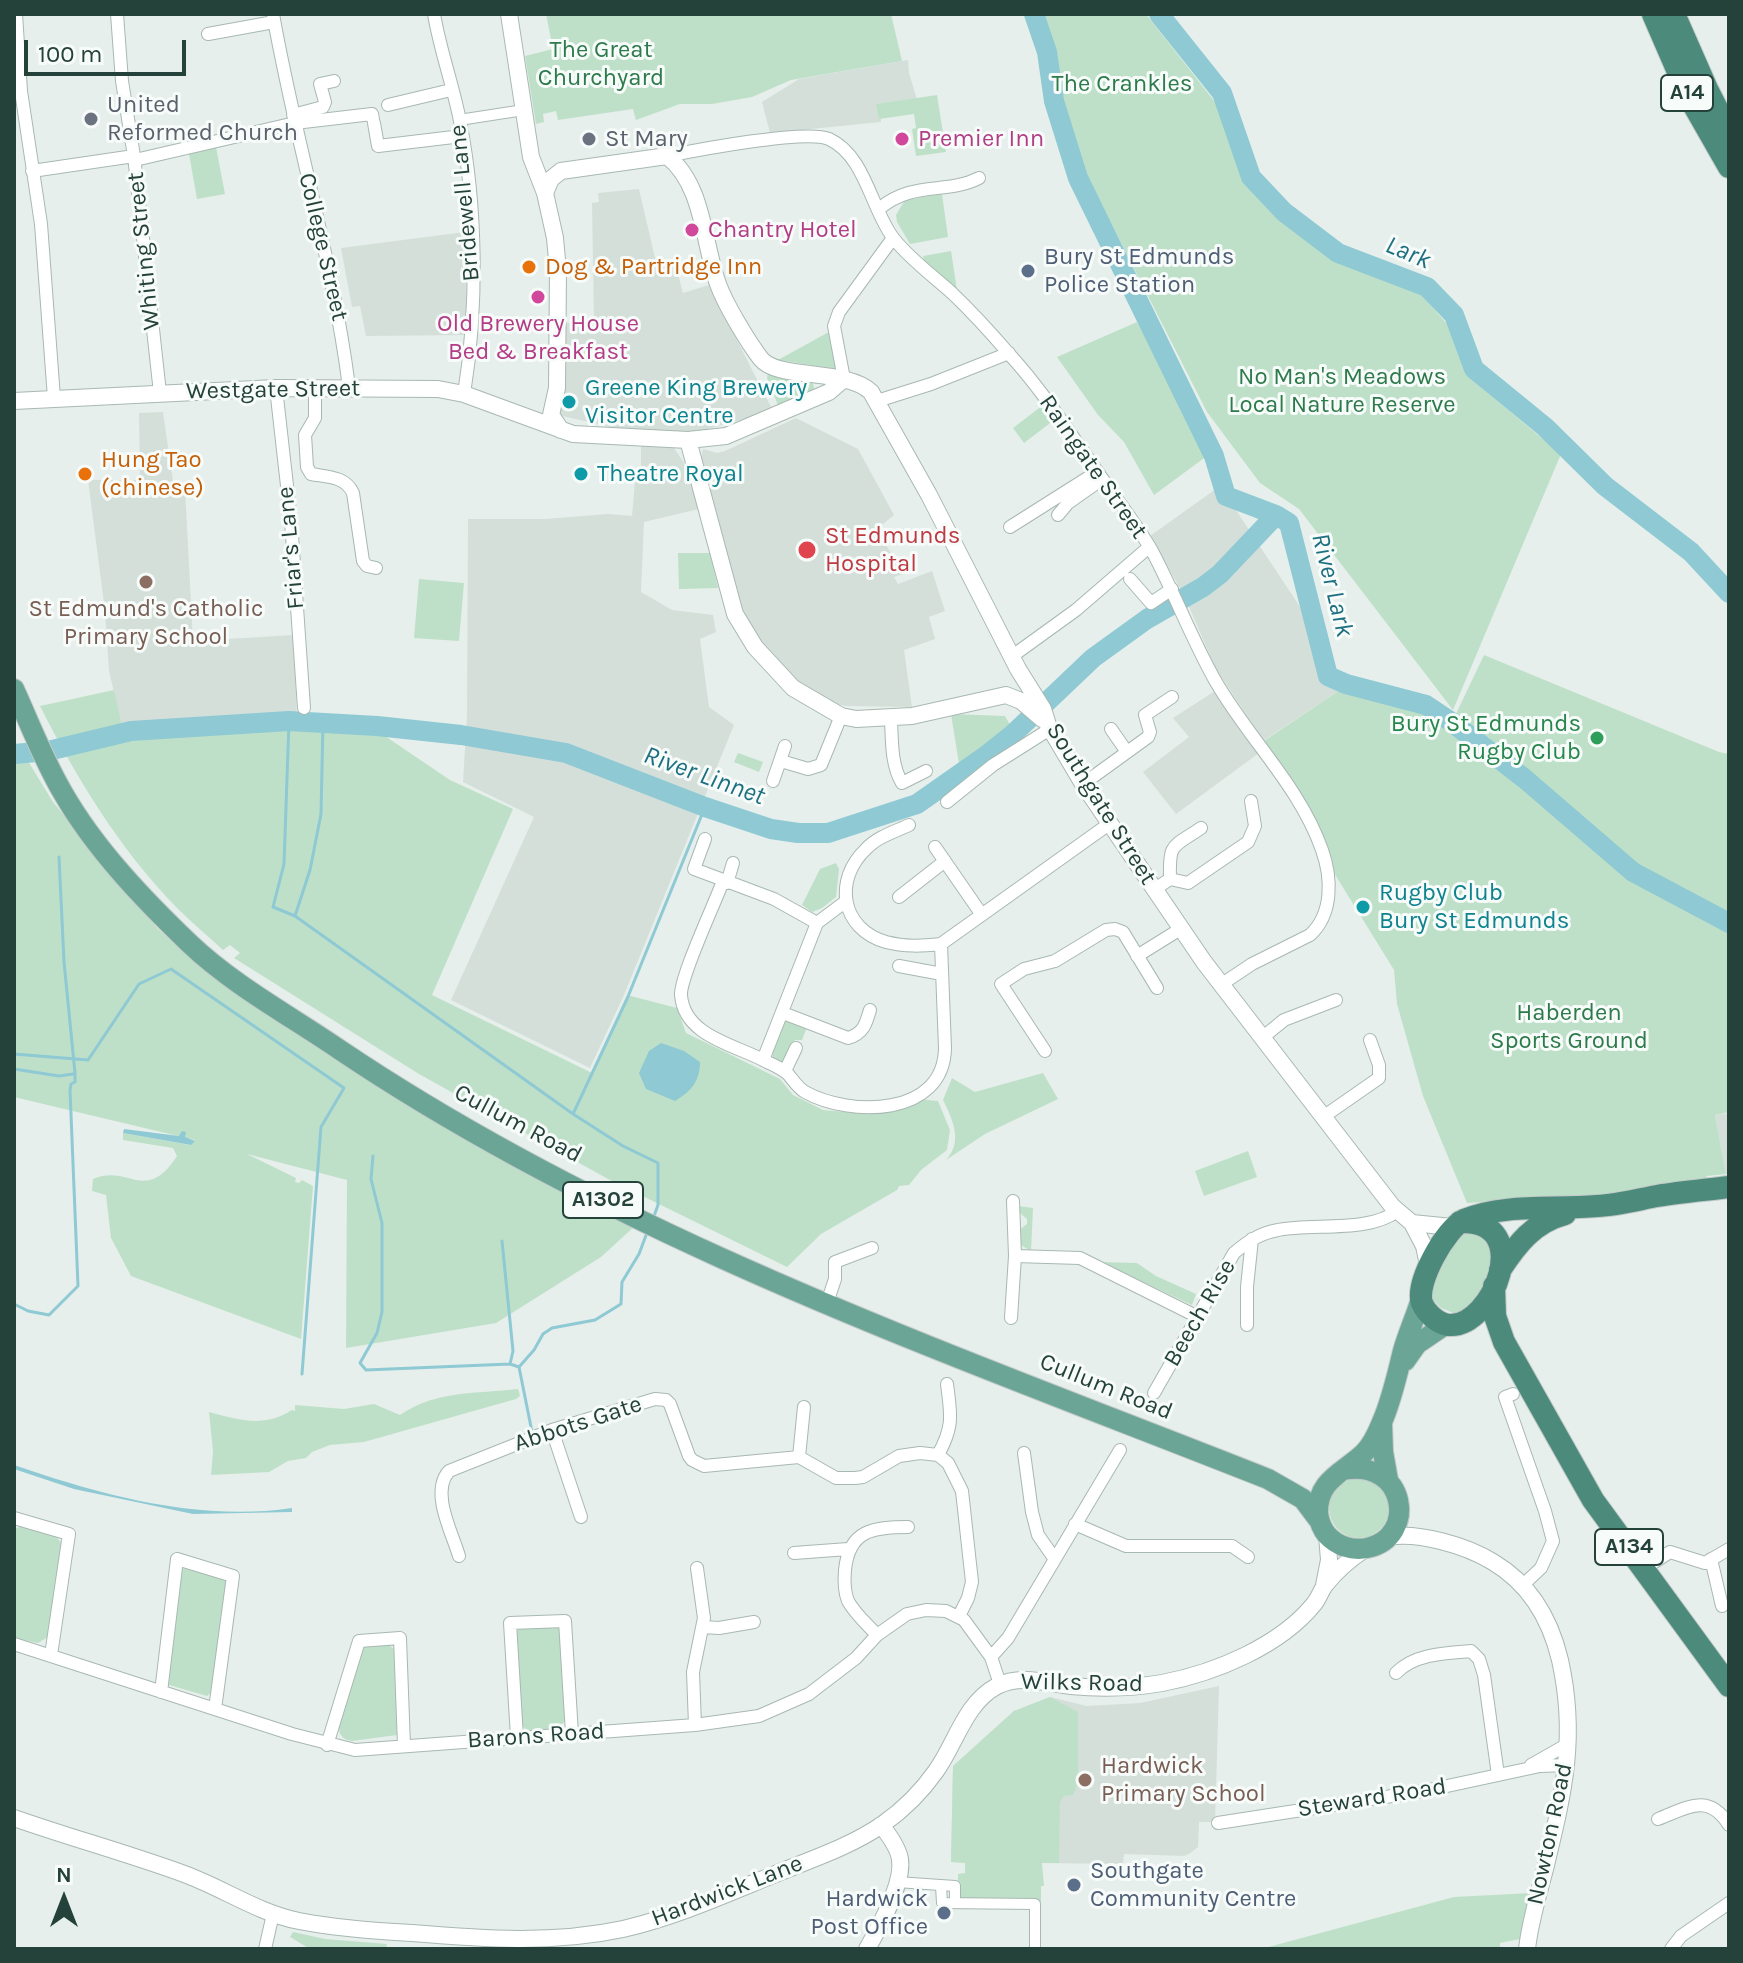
<!DOCTYPE html>
<html>
<head>
<meta charset="utf-8">
<style>
  body { margin:0 }
  #map { position:relative; width:1743px; height:1963px; overflow:hidden; background:#e6efeb; font-family:Karla,sans-serif }
  canvas { display:block }
  .frame { position:absolute; inset:0; border:16px solid #24423a; pointer-events:none }
  .north { position:absolute; left:24px; top:1859px; width:80px; height:80px; -webkit-text-stroke:6px #f7fbf9; paint-order:stroke; rotate:0deg; font-size:22px; font-weight:700; line-height:32px; text-align:center; color:#24423a }
  .north::after { content:''; display:block; margin:auto; width:28px; height:36px; background:#24423a; clip-path:polygon(50% 0,100% 100%,50% 72%,0 100%) }
  .scale { position:absolute; left:24px; top:40px; width:162px; height:36px; box-sizing:border-box; border:4px solid #24423a; border-top:0; padding-left:10px; font-size:24px; line-height:28px; white-space:nowrap; color:#24423a; -webkit-text-stroke:6px #f7fbf9; paint-order:stroke }
</style>
</head>
<body>
<div id="map">
<canvas width="1743" height="1963"></canvas>
<div class="frame"></div>
<div class="north">N</div>
<div class="scale">100 m</div>
</div>
<script>
const ctx = document.querySelector('canvas').getContext('2d');
ctx.lineJoin = 'round';
function fill(path, color) { ctx.fillStyle = color; ctx.fill(path, 'evenodd'); }
function trace(path, color, width, dash) { ctx.strokeStyle = color; ctx.lineWidth = width; ctx.lineCap = dash ? 'butt' : 'round'; ctx.setLineDash(dash || []); ctx.stroke(path); }
function drawText(font, color, halo, rows, align = 'center') {
  ctx.font = font + ' Karla,sans-serif'; ctx.lineWidth = 6; ctx.setLineDash([]); ctx.textBaseline = 'middle'; ctx.strokeStyle = halo; ctx.fillStyle = color; for (const [text, x, y, turn = 0] of rows) {
    ctx.save(); ctx.translate(x, y); ctx.rotate((+turn || 0) * Math.PI / 180); ctx.textAlign = isNaN(turn) ? turn : align; if (halo) ctx.strokeText(text, 0, 0); ctx.fillText(text, 0, 0); ctx.restore();
  }
}
const built = new Path2D(`
  M908,60L909,73L918,103L880,106L881,122L770,133L762,102L799,79Z
  M639,189L655,258L676,267L683,293L709,285L773,411L685,435L624,430L558,415L563,323L594,322L592,203L599,202L598,193Z
  M465,232L467,335L366,336L360,306L352,307L341,248Z
  M163,412L174,488H185L193,641L294,635L297,726L125,739L109,671L105,611L88,480H140L139,413Z
  M796,418L858,449L894,515L877,529L903,574L894,577L898,584L932,571L945,611L929,617L935,639L904,650L912,707L846,706L832,703L804,689L759,640L742,609L701,460L703,449L717,453L725,451Z
  M641,444L672,445L689,470L699,509L644,522L641,592L672,610L713,615L716,632L700,639L709,707L734,725L624,995L590,1068L451,1000L534,817L463,782L467,716L468,519H545L608,514L632,516L636,469L641,468Z
  M1220,486L1312,625L1324,677L1329,681L1346,686L1263,741L1215,667L1184,595L1150,536Z
  M1215,691L1259,753L1176,814L1143,772L1189,737L1173,718Z
  M1729,1113V1174H1726L1715,1115Z
  M1219,1686L1215,1822H1199L1198,1847L1189,1854L1184,1856L1124,1854L1123,1864L951,1862L953,1766L1014,1711L1050,1697L1087,1706L1140,1703Z`);
const green = new Path2D(`
  M546,14H891L902,61L791,80L752,97L712,104H680L636,120L633,109L558,120L556,111L543,114L544,122L536,124L525,56L553,49Z
  M1042,14H1146L1222,111L1235,152L1258,198L1335,257L1417,289L1447,324L1466,375L1561,454L1453,710L1299,509L1260,483L1207,412L1088,178L1059,90Z
  M937,95L946,152L916,156L912,129L916,128L914,114L879,119L876,104Z
  M216,147L225,194L197,199L189,154Z
  M942,194L948,237L910,244L897,222L896,215L905,200Z
  M951,251L957,290L924,262L923,256Z
  M1137,322L1211,453L1154,495L1124,442L1098,415L1057,357Z
  M827,333H830L837,369L778,360Z
  M768,371L812,380L814,388L811,394L780,410L767,378Z
  M1047,402L1058,417L1024,443L1013,428Z
  M678,553H710L718,588L679,589Z
  M419,579L464,583L459,641L414,638Z
  M1484,655L1719,752L1729,754V1112L1715,1115L1726,1174L1707,1176L1705,1180L1609,1196H1573L1467,1203L1423,1096L1397,1004L1394,970L1334,873L1313,817L1264,741L1346,686L1426,710L1523,781L1527,777L1454,718Z
  M114,690L125,739L192,731L299,728L379,732L450,780L513,809L432,995L592,1073L627,995L677,1008L686,1033L780,1079L793,1095L823,1110L868,1114L918,1099L938,1101L950,1130L947,1150L921,1170L909,1185L899,1186L897,1190L821,1234L787,1267L608,1179L419,1074L234,958L240,953L230,945L223,950C208,936 192,923 178,909C120,850 77,779 40,706Z
  M951,714L1005,716L1013,730L985,754L960,770Z
  M23,753L53,802L158,929L189,957L479,1148L636,1225L601,1257L496,1323L346,1348L347,1180L247,1154L296,1178L295,1182L299,1183L302,1180L313,1186L301,1339L131,1276L111,1238L106,1195L92,1191L93,1179C129,1163 145,1205 177,1156L173,1148L123,1140V1133L190,1145L195,1140L14,1097V757Z
  M738,753L763,762L759,772L734,762Z
  M836,863L839,869L836,897L822,908L812,912L802,905L820,869Z
  M790,1020L807,1027L802,1040H795L783,1063L773,1057L772,1049L781,1024Z
  M1043,1073L1058,1099L985,1134L946,1160C963,1142 953,1120 943,1100L952,1078L975,1092Z
  M1248,1151L1257,1177L1204,1196L1195,1171Z
  M1018,1206L1033,1208L1031,1251L1017,1243L1018,1231L1027,1224V1219L1020,1213Z
  M1466,1229L1494,1238C1490,1273 1490,1296 1456,1314L1441,1308L1431,1297C1436,1267 1444,1250 1466,1229Z
  M1101,1262L1137,1263L1156,1276L1196,1294L1192,1305Z
  M518,1389L520,1396L516,1399L364,1442L330,1445L312,1452L306,1458L288,1461L269,1472L211,1475L213,1451L209,1412C239,1420 264,1428 292,1410L295,1411V1405L344,1409L374,1404L400,1415C436,1390 477,1394 518,1389Z
  M1329 1508a30 30 0 1 1 60 0a30 30 0 1 1-60 0Z
  M22,1526L55,1535L62,1544L48,1637L38,1643L14,1638V1529Z
  M188,1568L223,1577L226,1581L212,1692L207,1696L169,1685L167,1679L181,1574L182,1569Z
  M559,1625L565,1721L557,1729L528,1731L520,1724L516,1634L519,1627Z
  M387,1643L395,1650L397,1735L352,1741C347,1740 345,1740 341,1735C333,1723 356,1665 361,1649L365,1646Z
  M1050,1697L1078,1712V1775L1081,1776L1073,1795L1064,1796L1060,1802L1059,1863H1042L1044,1886H1041V1902L958,1901V1874L965,1873V1863L951,1862L953,1766L1014,1711Z
  M1532,1893L1520,1939L1500,1943V1949H1261L1454,1897Z
  M293,1932L325,1939L387,1944L386,1949H310L290,1937Z`);
const water = new Path2D(`
  M661,1043L684,1051L700,1062C700,1082 690,1092 675,1101L646,1089L639,1073L649,1051Z
  M124,1129L179,1136L182,1131L186,1132L185,1137L195,1141L191,1145L123,1133Z
  M14,1465C101,1495 199,1522 292,1508V1512L193,1514L74,1489L14,1469Z`);
const stream = new Path2D(`
  M289,721L284,864L273,907L295,916L573,1114L623,1146L658,1163V1205L654,1216
  M295,916L310,870L321,814L323,722
  M14,1054L88,1060L139,984L171,969L344,1088L321,1127L302,1374
  M14,1069L59,1076L73,1074
  M573,1114L627,999L705,807
  M373,1156L371,1179L382,1223V1312L377,1333L360,1363L366,1370L510,1364L519,1367L534,1350L543,1334L552,1328L595,1320L621,1304L622,1282L639,1254L648,1230
  M502,1241L513,1351L510,1364
  M14,1304L28,1311L49,1315L78,1286L70,1090L71,1084L75,1082V1073L64,962L59,857
  M519,1367L532,1432`);
const river = new Path2D(`
  M1034,14L1047,52L1054,101L1078,178L1214,456L1226,496L1276,515L1289,523L1328,676L1346,684L1426,705L1453,723L1525,779L1633,872L1729,923
  M1159,14L1222,93L1251,177L1284,212L1338,253L1427,287L1454,315L1474,369L1545,427L1605,486L1691,552L1729,593
  M14,754L48,751L131,731L289,721L377,726L461,735L566,753L705,807L771,829L798,833H828L917,804L984,757L1013,734L1093,658L1147,619L1203,587L1220,574L1276,515`);
const pedestrian = new Path2D(`
  M459,120L524,110
  M897,1882L955,1886V1903
  M941,1886L942,1903L1035,1904V1949`);
const minor = new Path2D(`
  M16,14L21,91L41,224L54,398
  M117,14L122,81L134,156L160,393
  M273,14C295,139 333,261 349,387
  M434,14C440,50 453,85 460,121C477,207 478,308 464,394
  M208,34L274,22
  M388,105L451,90
  M293,115L323,107L325,102L320,84L334,81
  M374,123L378,146L462,136
  M667,156C697,150 806,129 829,139C866,156 871,210 894,239C910,259 933,276 952,293C972,312 992,334 1010,355C1042,390 1069,432 1097,471C1115,498 1136,523 1152,551C1175,594 1192,640 1216,682C1249,739 1300,787 1322,850C1332,878 1333,914 1310,935L1252,964L1222,984
  M135,160L295,123L372,114L373,119
  M32,171L134,156
  M879,209C913,180 946,195 979,178
  M844,379L834,326L839,312L893,238
  M276,388L291,521L304,708
  M315,388V418L305,435L307,467L311,474C327,477 345,476 353,493L363,561L367,566L376,568
  M877,401L931,384L1009,353
  M1058,515L1068,503L1102,479
  M1010,527L1097,472
  M1130,579L1151,603L1172,589
  M1011,657L1076,610L1149,547
  M891,719C892,740 891,765 902,783L926,771
  M1111,729L1127,752
  M781,761L808,769L821,765L841,716
  M773,781L785,746
  M1083,784L1148,737L1150,732L1145,715L1172,697
  M947,802L993,765L1050,729
  M909,825C894,832 877,837 866,849C833,880 841,929 886,942C905,947 922,946 941,944L1109,824
  M705,839L694,869L774,899L817,923
  M935,847L982,915
  M1170,879L1188,883L1248,842L1255,826L1251,801
  M723,881C715,903 680,977 681,995C684,1037 737,1045 767,1062C774,1065 782,1069 788,1074C793,1080 798,1088 805,1092C850,1117 944,1117 945,1048L941,944
  M727,883L733,863
  M1155,889L1170,879C1169,842 1172,848 1201,828
  M899,897L945,861
  M1137,956L1182,928
  M899,966L942,974
  M783,1013L848,1038C863,1034 866,1024 870,1010
  M1262,1038L1284,1020L1336,1000
  M1045,1051L1001,984L1024,969L1055,961L1106,930L1115,929L1123,932L1157,988
  M763,1060L817,923L845,902
  M785,1071L796,1048
  M1323,1117L1379,1078V1065L1370,1040
  M1015,1256L1080,1258L1196,1316
  M827,1303L835,1279V1262L872,1248
  M1011,1318L1015,1256L1013,1201
  M1247,1325V1287L1252,1239
  M947,1384C951,1415 954,1426 938,1455L948,1463L962,1491L972,1582L968,1598L959,1616
  M1154,1393L1234,1253C1247,1242 1260,1233 1278,1230C1313,1223 1369,1233 1397,1211
  M1513,1394L1505,1397L1545,1511L1553,1541L1541,1568L1524,1584
  M552,1430L581,1517
  M1024,1453L1032,1512L1038,1535L1054,1558
  M799,1457L804,1407
  M14,1518L69,1534L51,1655
  M1075,1524L1126,1546H1232L1248,1557
  M794,1553L848,1549
  M459,1556C452,1532 430,1492 449,1471L552,1430L655,1399L666,1400L670,1404L689,1456L692,1460L704,1466L799,1457L836,1478H855L863,1477L899,1456L920,1453L938,1455
  M1711,1559L1722,1606
  M1645,1568L1670,1552L1705,1563L1729,1549
  M703,1627L719,1628L754,1622
  M877,1635C868,1625 855,1614 848,1601C844,1591 844,1581 845,1570C849,1530 873,1527 908,1527
  M14,1644L292,1734L355,1750L695,1725L759,1716L809,1694L856,1658L877,1635L907,1614L926,1610L946,1611L964,1620L991,1657L1000,1684
  M991,1657L1008,1638L1120,1450
  M1396,1673C1414,1654 1445,1653 1471,1651L1479,1659L1484,1675L1498,1775
  M161,1692L177,1559L233,1576L215,1709
  M695,1725L693,1672L704,1618L697,1568
  M517,1737L510,1623L565,1621L572,1734
  M327,1745L359,1641L400,1638L404,1746
  M1531,1765L1568,1744
  M1658,1819C1687,1808 1708,1792 1729,1825
  M1218,1823L1424,1791L1540,1766L1567,1765
  M265,1949L273,1914
  M1671,1949L1681,1936L1729,1903`);
const tertiary = new Path2D(`
  M509,14L531,157L545,193L555,238L558,271L557,388L551,415L561,430
  M545,193L551,179L561,171L667,156C704,185 703,243 718,284C725,304 748,342 761,359C778,380 846,368 871,392L929,495L1018,669L1043,709L1048,725L1083,784L1204,962L1392,1206L1412,1223L1424,1246L1429,1269
  M14,401L276,388L438,389L464,394L573,434L688,440L726,436L829,392L844,379
  M688,440L735,614L755,647L793,688L841,716L856,719L912,716L1006,695L1021,701L1042,719
  M1412,1223L1452,1227
  M1388,1537C1419,1532 1465,1545 1493,1562C1530,1584 1550,1618 1560,1660C1577,1736 1564,1791 1546,1865C1539,1893 1530,1921 1527,1949
  M1324,1585L1329,1560L1327,1535
  M14,1818C71,1838 130,1854 187,1875C224,1889 259,1913 299,1921C335,1928 374,1931 412,1933C483,1939 553,1944 623,1929C675,1917 724,1895 773,1875C809,1860 850,1847 883,1824C903,1810 922,1791 936,1771C956,1743 965,1703 997,1686C1020,1674 1047,1683 1071,1686C1101,1689 1133,1688 1162,1683C1215,1673 1280,1646 1314,1604C1319,1598 1321,1590 1326,1584C1337,1570 1350,1559 1365,1549
  M867,1949C879,1928 904,1883 900,1859C898,1847 889,1835 881,1825`);
const primary = new Path2D(`
  M14,689C30,724 43,759 63,793C95,849 144,900 190,944C233,985 292,1017 340,1050C624,1241 952,1354 1268,1479L1303,1499L1318,1519
  M1405,1361L1417,1344L1445,1325
  M1382,1423L1383,1452L1388,1480
  M1343,1470C1407,1458 1418,1538 1367,1548C1352,1551 1337,1546 1327,1535C1322,1529 1319,1521 1318,1513C1317,1480 1343,1473 1364,1453C1371,1446 1378,1432 1382,1422C1392,1399 1397,1375 1403,1351C1408,1333 1416,1316 1421,1299`);
const trunk = new Path2D(`
  M1653,14L1689,97L1729,167
  M1674,14L1707,89L1729,132
  M1460,1222C1536,1219 1493,1328 1449,1325C1438,1324 1426,1313 1422,1303C1415,1283 1446,1228 1464,1220C1505,1203 1554,1210 1597,1206C1617,1205 1636,1200 1657,1196C1681,1192 1705,1190 1729,1187
  M1500,1270C1517,1244 1534,1222 1565,1214
  M1494,1286L1495,1316L1504,1342L1593,1500L1729,1686`);
const markers = [
  [91,119,8,"#6b7280"],
  [589,139,8,"#6b7280"],
  [902,139,8,"#d1479c"],
  [692,230,8,"#d1479c"],
  [529,267,8,"#e8710a"],
  [1028,271,8,"#5c6f8a"],
  [538,297,8,"#d1479c"],
  [569,402,8,"#0f9aa8"],
  [85,474,8,"#e8710a"],
  [581,474,8,"#0f9aa8"],
  [807,550,10,"#e0444e"],
  [146,582,8,"#8d6e63"],
  [1597,738,8,"#2e9e5b"],
  [1363,907,8,"#0f9aa8"],
  [1085,1780,8,"#8d6e63"],
  [1074,1885,8,"#5c6f8a"],
  [944,1913,8,"#5c6f8a"]
];
const shields = [
  [1687,93,52],
  [603,1200,80],
  [1629,1547,68]
];
const shieldNames = [
  ["A14",1687,93],
  ["A1302",603,1200],
  ["A134",1629,1547]
];
const parkNames = [
  ["The Great",601,50],
  ["Churchyard",601,78],
  ["The Crankles",1122,84],
  ["No Man's Meadows",1342,377],
  ["Local Nature Reserve",1342,405],
  ["Haberden",1569,1013],
  ["Sports Ground",1569,1041]
];
const worshipNames = [
  ["United",107,105],
  ["Reformed Church",107,133],
  ["St Mary",605,139]
];
const hotelNames = [
  ["Premier Inn",918,139],
  ["Chantry Hotel",708,230],
  ["Old Brewery House",538,324,"center"],
  ["Bed & Breakfast",538,352,"center"]
];
const streetNames = [
  ["Bridewell Lane",465,203,-95],
  ["College Street",323,247,77],
  ["Whiting Street",144,251,-96],
  ["Westgate Street",273,390,-1],
  ["Raingate Street",1093,467,55],
  ["Friar's Lane",291,548,-95],
  ["Southgate Street",1101,804,58],
  ["Cullum Road",518,1124,28],
  ["Beech Rise",1200,1313,-60],
  ["Cullum Road",1106,1387,22],
  ["Abbots Gate",578,1424,-18],
  ["Wilks Road",1082,1683,1],
  ["Barons Road",536,1736,-4],
  ["Steward Road",1372,1798,-9],
  ["Nowton Road",1550,1834,-78],
  ["Hardwick Lane",727,1891,-21]
];
const serviceNames = [
  ["Bury St Edmunds",1044,257],
  ["Police Station",1044,285],
  ["Southgate",1090,1871],
  ["Community Centre",1090,1899],
  ["Hardwick",928,1899,"right"],
  ["Post Office",928,1927,"right"]
];
const foodNames = [
  ["Dog & Partridge Inn",545,267],
  ["Hung Tao",101,460],
  ["(chinese)",101,488]
];
const cultureNames = [
  ["Greene King Brewery",585,388],
  ["Visitor Centre",585,416],
  ["Theatre Royal",597,474],
  ["Rugby Club",1379,893],
  ["Bury St Edmunds",1379,921]
];
const healthNames = [
  ["St Edmunds",825,536],
  ["Hospital",825,564]
];
const educationNames = [
  ["St Edmund's Catholic",146,609],
  ["Primary School",146,637],
  ["Hardwick",1101,1766,"left"],
  ["Primary School",1101,1794,"left"]
];
const leisureNames = [
  ["Bury St Edmunds",1581,724],
  ["Rugby Club",1581,752]
];
const waterNames = [
  ["Lark",1408,253,23],
  ["River Lark",1332,585,76],
  ["River Linnet",704,776,20]
];
fill(built, '#d4dfda');
fill(green, '#bfe0c8');
fill(water, '#8ec9d4');
trace(stream, '#8ec9d4', 3);
trace(river, '#8ec9d4', 20);
trace(pedestrian, '#a8b8b2', 12);
trace(minor, '#a8b8b2', 14);
trace(tertiary, '#a8b8b2', 18);
trace(primary, '#c2cac8', 22);
trace(trunk, '#c2cac8', 24);
trace(pedestrian, '#fff', 10);
trace(minor, '#fff', 12);
trace(tertiary, '#fff', 16);
trace(primary, '#6aa596', 20);
trace(trunk, '#4c8a7c', 22);
for (const [x, y, r, color] of markers) { const dot = new Path2D(); dot.arc(x, y, r, 0, 2 * Math.PI); ctx.fillStyle = color; ctx.fill(dot); trace(dot, '#f7fbf9', 3); }
for (const [x, y, w] of shields) { const box = new Path2D(); box.roundRect(x - w / 2, y - 18, w, 36, 6); ctx.fillStyle = '#f7fbf9'; ctx.fill(box); trace(box, '#24423a', 2); }
drawText('bold 22px', '#24423a', null, shieldNames);
drawText('24px', '#2d7a4b', '#f7fbf9', parkNames);
drawText('24px', '#5b616d', '#f7fbf9', worshipNames, 'left');
drawText('24px', '#b23c85', '#f7fbf9', hotelNames, 'left');
drawText('24px', '#24423a', '#f7fbf9', streetNames);
drawText('24px', '#4e5e75', '#f7fbf9', serviceNames, 'left');
drawText('24px', '#c56008', '#f7fbf9', foodNames, 'left');
drawText('24px', '#0d838f', '#f7fbf9', cultureNames, 'left');
drawText('24px', '#be3a42', '#f7fbf9', healthNames, 'left');
drawText('24px', '#785e54', '#f7fbf9', educationNames);
drawText('24px', '#27864d', '#f7fbf9', leisureNames, 'right');
drawText('italic 26px', '#1c6f80', '#f7fbf9', waterNames);
</script>
</body>
</html>
